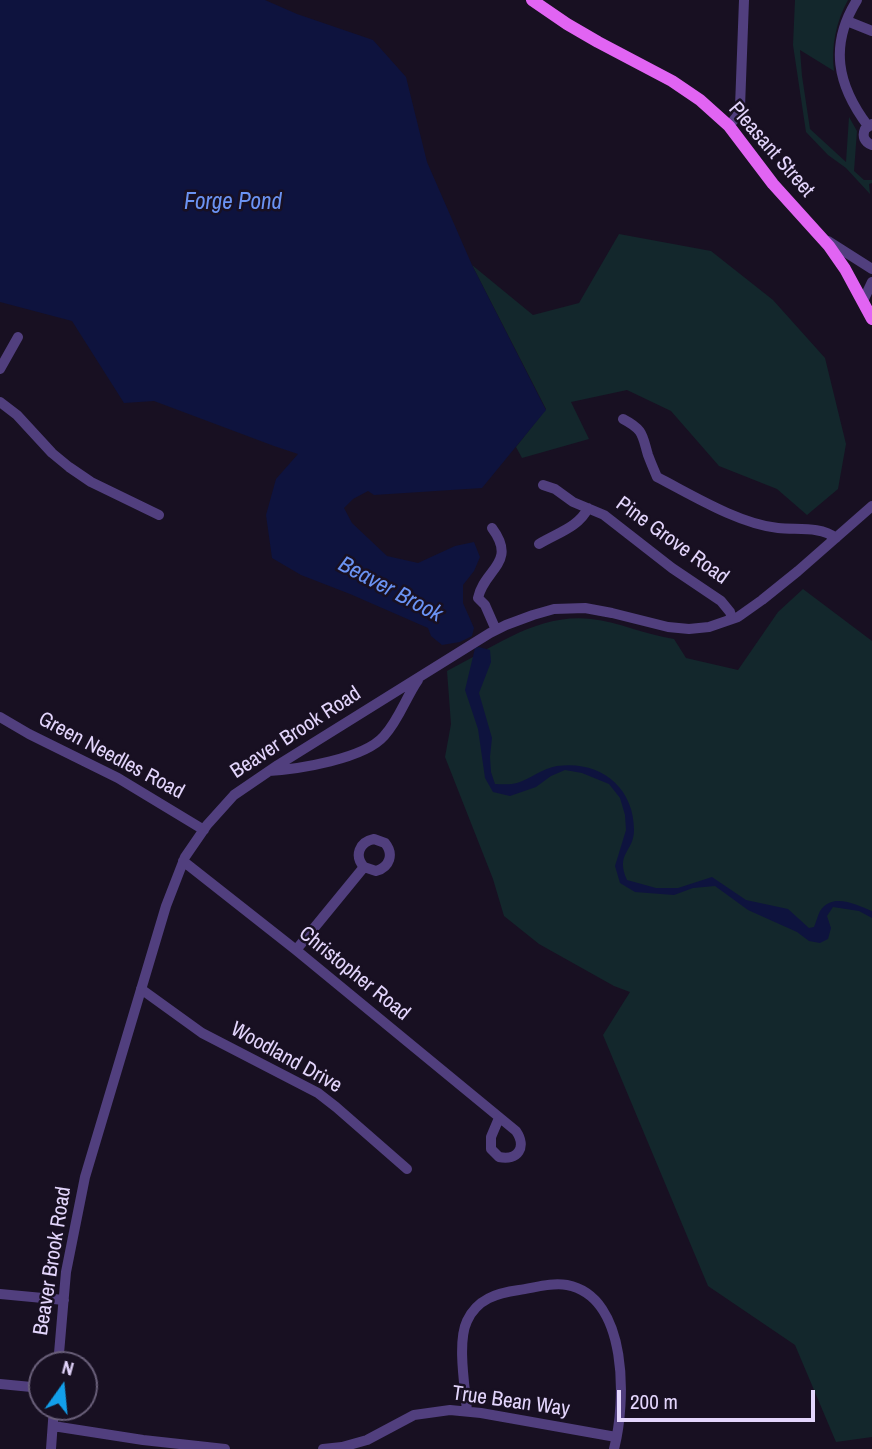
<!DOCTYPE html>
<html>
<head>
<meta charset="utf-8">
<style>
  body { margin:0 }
  #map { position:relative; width:872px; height:1449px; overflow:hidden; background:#181022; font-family:"Archivo Narrow",sans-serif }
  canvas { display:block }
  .north { position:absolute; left:28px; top:1351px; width:70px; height:70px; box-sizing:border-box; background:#181022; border:2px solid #695f79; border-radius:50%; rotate:15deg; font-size:19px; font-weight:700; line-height:28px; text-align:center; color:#e3d5fc }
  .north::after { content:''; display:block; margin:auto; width:24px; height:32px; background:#129fea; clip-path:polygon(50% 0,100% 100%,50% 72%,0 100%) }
  .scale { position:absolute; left:617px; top:1390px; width:198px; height:32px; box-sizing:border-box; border:4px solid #e3d5fc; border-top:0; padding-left:9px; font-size:21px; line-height:24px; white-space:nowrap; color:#e3d5fc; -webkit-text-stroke:5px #181022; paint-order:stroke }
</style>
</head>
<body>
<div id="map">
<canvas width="872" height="1449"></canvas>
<div class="north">N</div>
<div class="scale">200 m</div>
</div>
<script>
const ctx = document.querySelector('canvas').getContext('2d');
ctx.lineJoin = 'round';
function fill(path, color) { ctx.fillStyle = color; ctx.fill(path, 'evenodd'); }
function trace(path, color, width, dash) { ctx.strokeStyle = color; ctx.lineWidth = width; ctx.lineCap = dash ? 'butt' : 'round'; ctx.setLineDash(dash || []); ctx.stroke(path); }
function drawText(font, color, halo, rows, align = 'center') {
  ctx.font = font + ' "Archivo Narrow",sans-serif'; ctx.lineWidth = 5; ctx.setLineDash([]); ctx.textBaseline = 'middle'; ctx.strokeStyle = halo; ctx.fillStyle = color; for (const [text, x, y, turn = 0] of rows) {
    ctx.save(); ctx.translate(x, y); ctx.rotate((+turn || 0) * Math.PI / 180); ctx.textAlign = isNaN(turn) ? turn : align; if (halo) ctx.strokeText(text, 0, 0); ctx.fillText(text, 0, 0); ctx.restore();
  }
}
const green = new Path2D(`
  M795,0H848C836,22 831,46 834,71L800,50L802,76L810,129L846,162L849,117L857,131L854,171L864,180H872V183L869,184L870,194L846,168L828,155L806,132L793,45Z
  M619,234L711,251L773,300L825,358L846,444L838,489L807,515L777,489L719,466L671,411L627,390L571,402L589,439L522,458L516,447L546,409L472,265L533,315L579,303Z
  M803,589L872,641V1437L836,1442L795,1345L708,1286L603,1035L630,992L614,986L539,944L504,916L493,879L445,757L451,724L447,671C493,648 537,613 591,619C619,622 646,635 674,639L686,658L738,670L778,612Z`);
const water = new Path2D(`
  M0,0H265L297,14L373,40L406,77L427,162L472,265L546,410L482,488L374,495L368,491L353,499L344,508L352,523L387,556L418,563L455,546L474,542L480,557L474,571L463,585V603L474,628L472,636L460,642L442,645L431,636L428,628L350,594L301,575L272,558L266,515L276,479L298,454L274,446L154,401L124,403L72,321L0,302Z
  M479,647L490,650L491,662L479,693L492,738L490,757L491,772L495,784C502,784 510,785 517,783C530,779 543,768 557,766C599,760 634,786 634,830C634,852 615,853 627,880L656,888H678L712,877L746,900L788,909L809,928L814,927C816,922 818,915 820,911C833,892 856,905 872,911V918L859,911L833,907L827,916L831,928L828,939L820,943L809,941L797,932L748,910L715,886L693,888L674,895L635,892L620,883L615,866L626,830L625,815L620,798L609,784L582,773L565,770L551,776L536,787L510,796L493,792L485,778L478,729L465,690L475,648Z`);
const minor = new Path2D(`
  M857,0C829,45 837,85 868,126
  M847,21L872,31
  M872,124L865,129C862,136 864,142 872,145
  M729,126L737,116L740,107L744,0
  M828,241L872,269
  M863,301L872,282
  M0,369L18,337
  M0,402L17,415L52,453L69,467L91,482L159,515
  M623,419C644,430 642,435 648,455C651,463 654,470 657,477C692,495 739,524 778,528C798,530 820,526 836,538
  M543,485L555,489L573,502L604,515L672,568L721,601L730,612L732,619
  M492,528C518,563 484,569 478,598L485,605L496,630
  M539,544C557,533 579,527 588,508
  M0,717L29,734L118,778L204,830
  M269,771C299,769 364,759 384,736C399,720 406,697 418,680
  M183,861L296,950L516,1131C527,1147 518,1161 499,1157L491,1149V1137L499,1118
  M296,950L364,867L376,871C390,867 394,854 385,843L374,839C359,842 354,856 364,867
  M141,989L202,1033L318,1093L336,1107L407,1169
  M0,1294L64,1300
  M58,1365L66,1272L85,1177L166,906L185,857L207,825L234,795L278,765L490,633L506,625L533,615L554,609L585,608L612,613L668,627L689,629L709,627L738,617L762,600L798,571L872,506
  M0,1384L42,1388
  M467,1411C465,1387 457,1342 467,1321C477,1299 497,1293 519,1290C534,1288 551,1282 567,1285C629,1297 626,1403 614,1449
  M53,1426L143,1440L225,1449
  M51,1449L54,1407
  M323,1449L342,1447L367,1440L414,1415L450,1410L481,1413L616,1437`);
const major = new Path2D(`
  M532,0L567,24L598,42L672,81L700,100L729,126L773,184L829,246L845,269L872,319`);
const streetNames = [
  ["Pleasant Street",771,150,49],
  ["Pine Grove Road",672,541,36],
  ["Beaver Brook Road",296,733,-33],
  ["Green Needles Road",111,756,28],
  ["Christopher Road",354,974,39],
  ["Woodland Drive",286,1058,29],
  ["Beaver Brook Road",53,1261,-81],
  ["True Bean Way",511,1402,8]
];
const waterNames = [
  ["Forge Pond",233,203],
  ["Beaver Brook",390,590,28]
];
fill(green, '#13272c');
fill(water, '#0e133e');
trace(minor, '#513f7e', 10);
trace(major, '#e164f3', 12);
drawText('21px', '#e3d5fc', '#181022', streetNames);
drawText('italic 23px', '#6b93f3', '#181022', waterNames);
</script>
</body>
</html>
